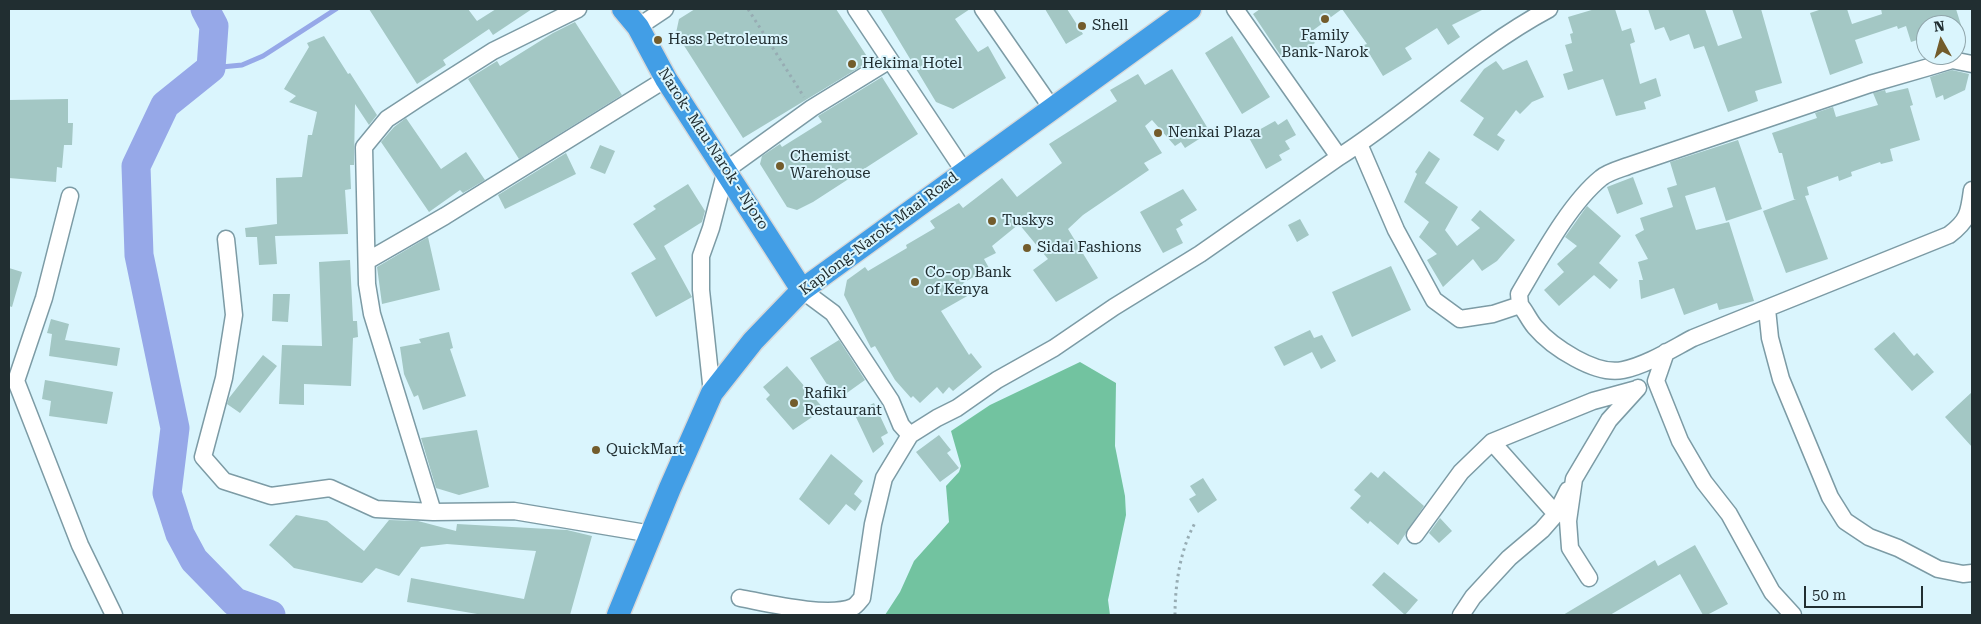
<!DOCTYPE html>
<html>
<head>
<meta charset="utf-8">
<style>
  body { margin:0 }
  #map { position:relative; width:1981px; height:624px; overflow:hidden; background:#daf5fd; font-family:"Roboto Serif",serif }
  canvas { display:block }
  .frame { position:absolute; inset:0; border:10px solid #212e31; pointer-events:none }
  .north { position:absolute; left:1916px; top:15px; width:50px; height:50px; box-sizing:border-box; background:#daf5fd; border:1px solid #90a5ab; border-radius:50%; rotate:353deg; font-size:14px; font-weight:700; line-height:20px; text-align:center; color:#212e31 }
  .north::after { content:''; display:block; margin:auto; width:18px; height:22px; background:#735c2c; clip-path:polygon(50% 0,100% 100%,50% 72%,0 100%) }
  .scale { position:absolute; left:1804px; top:586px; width:119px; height:22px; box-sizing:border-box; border:2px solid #212e31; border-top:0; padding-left:6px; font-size:15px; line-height:18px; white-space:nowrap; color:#212e31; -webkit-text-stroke:4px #daf5fd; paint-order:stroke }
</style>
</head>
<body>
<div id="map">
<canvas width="1981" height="624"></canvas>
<div class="frame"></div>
<div class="north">N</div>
<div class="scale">50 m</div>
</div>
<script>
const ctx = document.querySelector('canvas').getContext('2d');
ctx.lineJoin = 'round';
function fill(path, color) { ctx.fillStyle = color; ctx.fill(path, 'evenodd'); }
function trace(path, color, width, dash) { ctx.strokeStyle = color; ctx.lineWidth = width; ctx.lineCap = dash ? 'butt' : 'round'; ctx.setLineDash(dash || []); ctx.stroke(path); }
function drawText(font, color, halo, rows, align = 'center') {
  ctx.font = font + ' "Roboto Serif",serif'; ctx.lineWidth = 4; ctx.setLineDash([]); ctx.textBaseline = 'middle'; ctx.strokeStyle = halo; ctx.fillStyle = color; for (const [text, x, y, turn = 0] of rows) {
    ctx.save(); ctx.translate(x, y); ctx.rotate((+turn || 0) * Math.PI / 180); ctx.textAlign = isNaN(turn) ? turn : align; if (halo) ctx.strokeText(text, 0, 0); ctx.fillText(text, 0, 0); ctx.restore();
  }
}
const forest = new Path2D(`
  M1080,362L1116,383L1115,446L1125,496L1126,515L1108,600L1110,615H841H885L900,592L914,561L949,522L946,486L959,472L961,466L951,431L990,405Z`);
const stream = new Path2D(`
  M211,68L242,65L263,56L336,9`);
const river = new Path2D(`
  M205,9L214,26L211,68L165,105L136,166L139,255L175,428L167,493L180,534L194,560L235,602L271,615`);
const building = new Path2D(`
  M369,9H468L477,21L496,9H532L493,35L489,29L443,60L446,65L417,84Z
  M695,9H836L870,61L743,138L676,33L679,19Z
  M880,9H970L955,19L978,52L988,46L1006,78L953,109L936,102Z
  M1045,9H1067L1083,34L1066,44Z
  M1260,9H1484L1452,25L1460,37L1448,45L1437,28L1405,48L1412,59L1383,76L1364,45L1367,44L1342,9L1308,34L1315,43L1298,54L1293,48L1281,56L1253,14Z
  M1595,9H1615L1622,31L1631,28L1635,42L1630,44L1640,84L1656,78L1661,96L1644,102L1646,109L1616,116L1603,79L1568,90L1563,74L1573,71L1565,45L1572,43L1570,34L1573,33L1568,17Z
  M1648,9H1705L1718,46L1742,38L1732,9H1761L1782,83L1755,91L1758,101L1728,112L1704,46L1694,49L1689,34L1670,41L1664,27L1655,30Z
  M1822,9H1847L1852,24L1882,14L1881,9H1956L1961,25H1926V37L1911,42L1906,26L1898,29L1897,26L1855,40L1863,63L1830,75L1810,13Z
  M575,22L622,95L519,159L468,79L497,61L500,66L553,33Z
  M324,36L348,74L350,73L377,115L369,125L355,104L354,165H350L351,189L345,190L348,234L275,236L277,264L259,265L257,237H246L245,228L277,224L276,178L302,177L308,135H312L317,112L289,102L296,96L284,89L309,47L307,43Z
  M1232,36L1270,97L1242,114L1205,53Z
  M1527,60L1544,97L1532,102L1520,114L1516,110L1497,135L1505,140L1498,151L1473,135L1484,118L1460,101L1484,69L1496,61L1503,70Z
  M1172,69L1210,132L1185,148L1181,142L1175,146L1152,120L1145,126L1162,153L1144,163L1149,170L1083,215L1068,229L1098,278L1056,302L1033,270L1048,259L1019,224L992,246L996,253L984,259L989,268L963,283L969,295L941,311L969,355L971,353L982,367L953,391L949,387L943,394L937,387L920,403L913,396L911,398L895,380L875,346L871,348L844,295L847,280L865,267L868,271L907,248L906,245L935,228L930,221L959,203L963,208L1002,178L1017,197L1062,163L1049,144L1117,101L1110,90L1138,74L1145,85Z
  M1952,70L1969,74L1965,90L1944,100L1943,95L1936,98L1930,77Z
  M882,77L918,134L813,202L797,210L787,207L760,164L762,156L780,144L782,147L822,122L818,116Z
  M1908,88L1913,105L1910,106L1920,140L1890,149L1893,161L1881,164L1880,162L1851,172L1852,176L1839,181L1838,176L1807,187L1809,195L1805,196L1828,259L1786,273L1763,211L1796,199H1794L1782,153H1779L1772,133L1817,118L1815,113L1833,107L1836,117L1878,105L1873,93L1885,90L1886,93Z
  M68,99V123H73L72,145H64L62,168L57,167L56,182L9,178V100Z
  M406,118L441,169L466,152L485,180L463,193L460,190L429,212L381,142L394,127Z
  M1287,119L1296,135L1285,141L1290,149L1279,155L1282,160L1266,169L1248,136L1275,121L1278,125Z
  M1738,140L1762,209L1726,221L1715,187L1685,196L1696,230L1729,222L1754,301L1719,310L1717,303L1684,315L1674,288L1641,299L1639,280H1643L1638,262L1648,259L1635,235L1644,230L1640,218L1673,207L1667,188L1677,185L1670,162Z
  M600,145L615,151L605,174L590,168Z
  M1429,151L1440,159L1425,183L1458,207L1445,230L1457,246L1480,228L1471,220L1480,210L1515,240L1497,261L1482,271L1473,259L1443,287L1427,260L1437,254L1419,237L1429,222L1404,202L1417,174L1415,172Z
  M566,153L576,174L505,209L498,195Z
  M1633,177L1643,204L1617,214L1607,187Z
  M688,184L705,211L702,222L664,246L692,297L656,317L631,273L656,259L633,224L656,209L653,206Z
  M1183,189L1197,210L1180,220L1183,225L1176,229L1183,243L1163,253L1140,212Z
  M1587,206L1621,236L1599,263L1618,280L1610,289L1594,275L1559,306L1544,290L1564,272L1557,264L1577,246L1565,237Z
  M1300,219L1309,235L1297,242L1288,225Z
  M428,237L440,290L382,304L377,267Z
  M350,260L353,321H357L358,337L353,338L351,386L304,384V405L279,404L282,345L322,346L319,262Z
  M1391,266L1411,310L1352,337L1332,292Z
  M9,268L22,272L12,307L9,306Z
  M273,294H290L288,322L272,321Z
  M51,319L69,324L65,340L120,348L117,366L49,356L52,334L47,333Z
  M1310,330L1314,338L1322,335L1336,361L1321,369L1312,352L1284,366L1274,347Z
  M449,332L453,348L450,349L466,396L423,410L418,395L414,397L404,374L400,347L421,343L419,339Z
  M1894,332L1914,356L1917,353L1934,372L1912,391L1874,349Z
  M839,340L865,380L837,400L810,358Z
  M263,355L277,366L240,413L227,404L229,398Z
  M787,366L824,409L793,430L766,399L770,395L763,387Z
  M45,380L113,392L107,424L49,416L51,401L42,399Z
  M1972,392V447L1945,417Z
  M874,403L888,433L881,437L884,444L873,453L854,413Z
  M477,430L489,487L459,495L436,488L421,438Z
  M939,435L951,450L947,453L959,468L940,482L916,452Z
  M831,454L863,481L854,494L862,501L855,511L846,504L829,525L799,499Z
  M1384,471L1424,506L1398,545L1370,521L1368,524L1350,508L1361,496L1354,490L1371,472L1378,478Z
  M1203,478L1217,500L1198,513L1189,499L1196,495L1190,486Z
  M296,515L327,521L364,551L389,520L418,521L456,531L457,524L567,530L592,536L570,615H483L407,602L411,578L524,599L536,551L447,544L421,547L399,576L376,568L362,583L294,568L269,545Z
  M1440,518L1452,531L1439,543L1429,533Z
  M1695,545L1728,604L1707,615H1703L1680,574L1610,615H1563L1655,560L1658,566Z
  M1384,572L1418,600L1405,615L1372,585Z`);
const path = new Path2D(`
  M748,9L804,97
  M1175,615C1175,585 1180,550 1195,523`);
const minor = new Path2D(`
  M578,9L493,51L419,98L387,119L364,147L367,284L372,314L433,512L514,511L652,534
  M856,9L964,171
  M983,9L1051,107
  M1235,9L1339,157C1411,111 1474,49 1549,9
  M638,27L665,9
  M1972,64L1952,60L1929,67L1870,84L1628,166C1620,169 1608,172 1601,178C1569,204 1540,259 1519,294L1520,305C1526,312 1529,320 1535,327C1552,347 1596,376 1623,370C1647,365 1672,349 1693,338L1949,235C1968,221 1969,213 1972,190
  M1359,144L1396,230L1434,300L1460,319L1493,314L1520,305
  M70,196L44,298L16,381L80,545L114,615
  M226,239L234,315L224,378L203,457L224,481L271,496L330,488L376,509L433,512
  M367,261L445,216L666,79
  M802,290L833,313L891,401L901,425L910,435L937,418L957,408L997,380L1054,348L1114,307L1200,254L1339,157
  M1767,309L1770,338L1781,379L1830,497L1845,521L1869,537L1898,548L1938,569L1963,574L1972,573
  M1666,352L1656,381L1680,441L1704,482L1729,514L1772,592L1793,615
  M712,393L701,290V256L711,228L726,170L812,108L890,60
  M1492,442L1556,514
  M1415,535L1461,472L1492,442L1593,401L1637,389
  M1589,578L1570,548L1568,521L1574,479L1609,420L1638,388
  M740,598C767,603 828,618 853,607C857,605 859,601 862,598L873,524L884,478L910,435
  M1461,615L1473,597L1509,558L1542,530L1556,514L1568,490`);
const highway = new Path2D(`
  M623,9L638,27L666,79L802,290
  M618,615L670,488L712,393L753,341L802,290L1190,9`);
const markers = [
  [1325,19,5,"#735c2c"],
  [1082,26,5,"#735c2c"],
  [658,40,5,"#735c2c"],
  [852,64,5,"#735c2c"],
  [1158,133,5,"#735c2c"],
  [780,166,5,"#735c2c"],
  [992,221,5,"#735c2c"],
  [1027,248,5,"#735c2c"],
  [915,282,5,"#735c2c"],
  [794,403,5,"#735c2c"],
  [596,450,5,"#735c2c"]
];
const poiNames = [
  ["Shell",1092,26],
  ["Family",1325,36,"center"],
  ["Bank-Narok",1325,53,"center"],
  ["Hass Petroleums",668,40],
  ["Hekima Hotel",862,64],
  ["Nenkai Plaza",1168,133],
  ["Chemist",790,157],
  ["Warehouse",790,174],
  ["Tuskys",1002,221],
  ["Sidai Fashions",1037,248],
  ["Co-op Bank",925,273],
  ["of Kenya",925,290],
  ["Rafiki",804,394],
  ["Restaurant",804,411],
  ["QuickMart",606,450]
];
const streetNames = [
  ["Narok- Mau Narok - Njoro",713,149,57],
  ["Kaplong-Narok-Maai Road",879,234,-37]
];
fill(forest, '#72c3a0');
trace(stream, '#96a8e8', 5);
trace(river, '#96a8e8', 29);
fill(building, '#a3c7c4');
trace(minor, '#7c9ba5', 19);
trace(highway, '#d7d9da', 25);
trace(path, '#97acb3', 3, [2.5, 4]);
trace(minor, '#fff', 16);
trace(highway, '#429ee6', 22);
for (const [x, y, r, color] of markers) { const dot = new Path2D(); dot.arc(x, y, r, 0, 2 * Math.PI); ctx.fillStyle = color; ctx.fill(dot); trace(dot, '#daf5fd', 2); }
drawText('15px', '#212e31', '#daf5fd', poiNames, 'left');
drawText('15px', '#212e31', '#daf5fd', streetNames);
</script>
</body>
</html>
